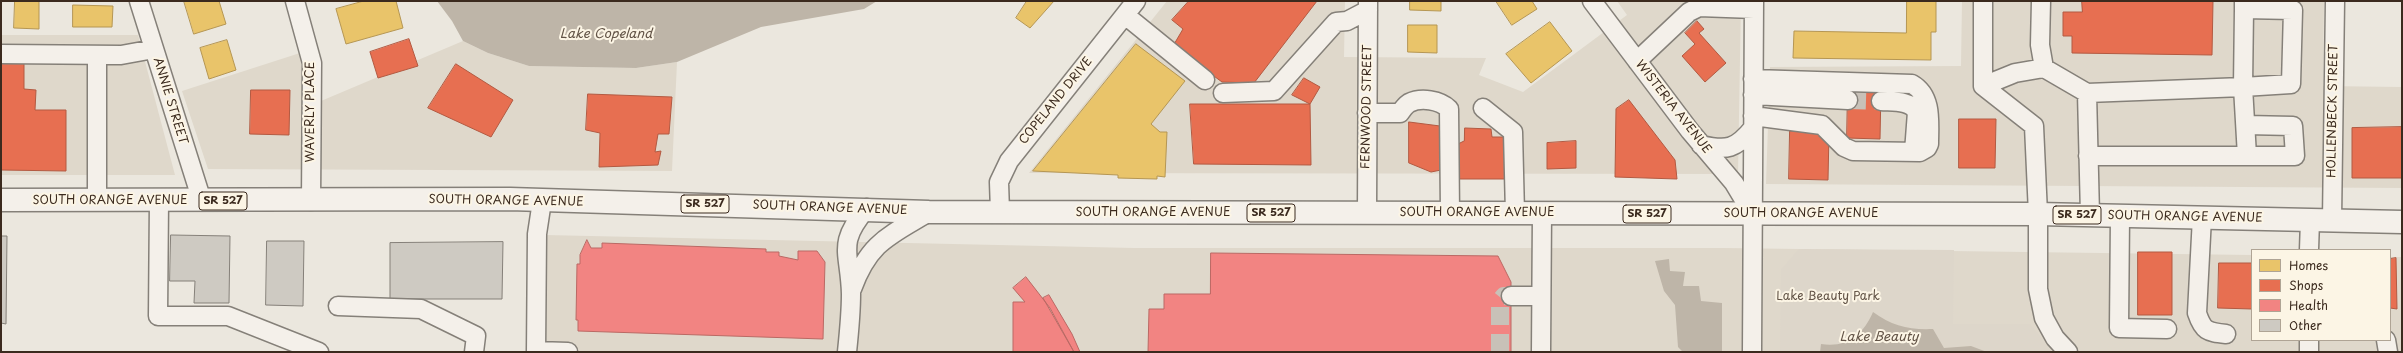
<!DOCTYPE html>
<html>
<head>
<meta charset="utf-8">
<style>
  body { margin:0 }
  #map { position:relative; width:2403px; height:353px; overflow:hidden; background:#ebe7de; font-family:"Playpen Sans",sans-serif }
  canvas { display:block }
  .frame { position:absolute; inset:0; border:2px solid #3b2a1e; pointer-events:none }
  .legend { position:absolute; left:2251px; top:249px; width:140px; height:92px; box-sizing:border-box; background:#fcf5e5; border:1px solid #afa495; margin:0; padding:5px 7px; list-style:none; font-size:12px; color:#3b2a1e }
  .legend li { display:flex; align-items:center; gap:8px; height:20px }
  .legend b { width:20px; border:1px solid #afa495 }
</style>
</head>
<body>
<div id="map">
<canvas width="2403" height="353"></canvas>
<div class="frame"></div>
<ul class="legend">
<li><b style="height:11px;background:#e9c46a"></b>Homes</li>
<li><b style="height:11px;background:#e76f51"></b>Shops</li>
<li><b style="height:11px;background:#f28482"></b>Health</li>
<li><b style="height:11px;background:#cecac2"></b>Other</li>
</ul>
</div>
<script>
const ctx = document.querySelector('canvas').getContext('2d');
ctx.lineJoin = 'round';
function fill(path, color) { ctx.fillStyle = color; ctx.fill(path, 'evenodd'); }
function trace(path, color, width, dash) { ctx.strokeStyle = color; ctx.lineWidth = width; ctx.lineCap = dash ? 'butt' : 'round'; ctx.setLineDash(dash || []); ctx.stroke(path); }
function drawText(font, color, halo, rows, align = 'center') {
  ctx.font = font + ' "Playpen Sans",sans-serif'; ctx.lineWidth = 4; ctx.setLineDash([]); ctx.textBaseline = 'middle'; ctx.strokeStyle = halo; ctx.fillStyle = color; for (const [text, x, y, turn = 0] of rows) {
    ctx.save(); ctx.translate(x, y); ctx.rotate((+turn || 0) * Math.PI / 180); ctx.textAlign = isNaN(turn) ? turn : align; if (halo) ctx.strokeText(text, 0, 0); ctx.fillText(text, 0, 0); ctx.restore();
  }
}
const built = new Path2D(`
  M1167,1H1345L1344,57L1486,58L1479,75L1523,92L1627,15L1617,1H1741L1738,174L1029,173Z
  M1962,1H2324L2323,86L2402,87V188L1766,184L1770,67L1961,66Z
  M1,35H138L175,175H1Z
  M463,41L488,53L529,66L636,68L677,62L672,171L208,169L182,91L300,53L321,101Z
  M545,235L1134,248H1724L2252,255V340H2390V257H2402V352H542Z`);
const green = new Path2D(`
  M1799,249L1954,250L1953,324H2030L2053,352H1987L1971,346L1944,348L1933,330C1909,330 1893,326 1873,312C1863,335 1847,348 1821,344L1820,352H1780L1781,270Z`);
const water = new Path2D(`
  M437,1H877L864,9L761,27L677,62L636,68L529,66L488,53L463,41L452,21Z
  M1669,259L1670,271L1685,272L1683,286H1699L1701,301L1722,303V352H1683L1678,347L1675,305L1664,291L1655,261Z
  M1873,312C1892,326 1909,330 1933,329L1944,348L1971,346L1987,352H1820L1821,344C1847,348 1863,335 1873,312Z`);
const homes = new Path2D(`
  M15,1H39V29L14,28Z
  M184,1H219L226,24L194,34Z
  M364,1H396L403,28L346,44L336,9Z
  M1027,1H1054L1030,28L1016,18Z
  M1410,1H1441V11L1410,10Z
  M1496,1H1532L1537,9L1512,25Z
  M1907,1H1936V32H1931V60L1793,58L1794,31L1906,33Z
  M73,5L113,6L112,27H73Z
  M1550,22L1572,51L1531,83L1506,54Z
  M1408,25H1437V53L1408,52Z
  M227,40L236,70L209,79L200,48Z
  M1136,44L1185,81L1151,124L1160,132H1167L1165,177L1157,176V179L1118,178V175L1033,171Z`);
const shops = new Path2D(`
  M1189,1H1317L1254,83L1222,82L1173,46L1183,29L1172,20Z
  M2082,1H2213L2212,55L2072,53V36H2063V12H2082Z
  M1697,21L1704,29L1699,33L1726,63L1705,82L1682,56L1695,44L1685,33Z
  M409,39L418,66L378,78L370,52Z
  M1,61L24,62V89L36,90L35,110H66V171L1,170Z
  M456,64L513,100L491,137L428,108Z
  M1304,78L1320,87L1310,104L1292,95Z
  M1848,88L1881,89L1880,139L1847,138Z
  M251,90H290L289,135L250,134Z
  M588,94L672,97L669,134H658L655,152L661,151L658,165L599,167L600,133L586,130Z
  M1629,100L1675,160L1677,179L1615,177L1616,109Z
  M1190,104H1310L1311,165L1194,164Z
  M1959,119H1996L1995,168H1959Z
  M1409,122L1440,126L1441,170L1431,172L1409,163Z
  M2402,127V178H2352V128Z
  M1465,128L1491,129L1492,137H1510L1508,179H1459L1458,144L1464,141Z
  M1790,131L1829,132L1828,180L1789,179Z
  M1576,141V168L1547,169V143Z
  M2138,252H2172V315H2138Z
  M2396,258L2397,309L2390,308V259Z
  M2219,263H2252V309L2218,308Z`);
const health = new Path2D(`
  M587,240L591,248H602V243L766,249V252H779V256L798,260V251H817L825,262L823,339L578,331V320H576L577,264H580V255Z
  M1211,253L1498,256L1511,282V352H1148L1149,309H1164V294H1210Z
  M1026,277L1050,308L1074,352H1013V302H1025L1013,288Z
  M1049,295L1072,334L1080,352H1074L1043,298Z`);
const building = new Path2D(`
  M171,235L230,236L229,303H194L195,281H170Z
  M1,236H7L6,324L1,323Z
  M267,241H304L303,306L266,305Z
  M503,242L502,299H390V243Z`);
const minorTunnel = new Path2D(`
  M1848,100L1881,101
  M1500,352V301L1504,296H1511`);
const minor = new Path2D(`
  M139,1L202,201
  M295,1L312,63L311,201
  M1592,1L1690,131L1734,183L1752,213
  M1983,1V86L2034,126L2038,214V289L2044,318L2055,338L2068,352
  M2041,1L2040,45L2044,68L2087,93L2243,87L2247,156
  M2244,9L2293,10L2291,84L2243,87L2244,9V1
  M1125,15L1205,80
  M1,54L121,55L154,49
  M1637,61L1689,12L1699,7L1754,9
  M1983,86L2015,73L2044,68
  M1223,93L1274,91L1336,22L1347,21L1368,10
  M2087,93L2090,215
  M1753,95L1848,100
  M1881,101C1893,102 1910,100 1917,112L1914,152
  M1483,108L1513,132L1515,214
  M1367,113H1400C1402,110 1406,105 1409,103C1421,97 1440,100 1449,109L1450,213
  M1753,116L1822,125L1844,147L1853,151L1920,152L1927,148L1929,144C1929,123 1933,96 1912,84L1753,79
  M1701,145C1727,151 1736,149 1753,128
  M2088,156H2295L2293,126L2246,125
  M97,200V55
  M159,200L158,316H228L319,352
  M1000,212L999,182L1009,161L1136,1
  M1367,213L1368,1
  M2120,216L2119,328L2167,329
  M2202,217L2197,313C2203,331 2207,332 2226,334
  M2332,220L2335,1
  M2309,250L2310,220
  M852,289C869,242 889,236 929,212
  M1511,296H1541
  M338,306L421,309L476,336L474,352
  M2386,340L2388,352
  M536,351L568,352
  M536,352L537,234L542,201
  M847,352C849,333 851,313 851,294C850,252 836,244 867,208
  M1541,352L1542,213
  M1752,352L1754,1
  M2309,352V340`);
const major = new Path2D(`
  M1,200L510,199L929,212L2038,214L2402,222`);
const shields = [
  [223,201,48],
  [705,204,48],
  [1271,213,48],
  [1647,214,48],
  [2077,215,48]
];
const shieldNames = [
  ["SR 527",223,201],
  ["SR 527",705,204],
  ["SR 527",1271,213],
  ["SR 527",1647,214],
  ["SR 527",2077,215]
];
const streetNames = [
  ["ANNIE STREET",170,101,73],
  ["COPELAND DRIVE",1056,101,-51],
  ["FERNWOOD STREET",1367,107,-89],
  ["WISTERIA AVENUE",1673,107,52],
  ["HOLLENBECK STREET",2333,111,-89],
  ["WAVERLY PLACE",311,112,-90],
  ["SOUTH ORANGE AVENUE",110,201],
  ["SOUTH ORANGE AVENUE",506,201,1],
  ["SOUTH ORANGE AVENUE",830,208,2],
  ["SOUTH ORANGE AVENUE",1153,213],
  ["SOUTH ORANGE AVENUE",1477,213],
  ["SOUTH ORANGE AVENUE",1801,214],
  ["SOUTH ORANGE AVENUE",2185,217,1]
];
const parkNames = [
  ["Lake Beauty Park",1828,297]
];
const waterNames = [
  ["Lake Copeland",606,34],
  ["Lake Beauty",1879,337]
];
fill(built, '#dfd8cb');
fill(green, '#ddd6ca');
fill(water, '#beb5a8');
fill(homes, '#e9c46a');
trace(homes, '#b59653', 1);
fill(shops, '#e76f51');
trace(shops, '#b35a42', 1);
fill(health, '#f28482');
trace(health, '#bb6964', 1);
fill(building, '#cecac2');
trace(building, '#858079', 1);
trace(minorTunnel, '#c8c1b8', 18, [18, 9]);
trace(minor, '#858079', 21);
trace(major, '#858079', 25);
trace(minor, '#f4f0ea', 18);
trace(major, '#f4f0ea', 22);
for (const [x, y, w] of shields) { const box = new Path2D(); box.roundRect(x - w / 2, y - 9, w, 18, 3); ctx.fillStyle = '#fcf5e5'; ctx.fill(box); trace(box, '#3b2a1e', 1); }
drawText('bold 11px', '#3b2a1e', null, shieldNames);
drawText('12px', '#3b2a1e', '#fcf5e5', streetNames);
drawText('12px', '#615245', '#fcf5e5', parkNames);
drawText('italic 13px', '#625346', '#fcf5e5', waterNames);
</script>
</body>
</html>
